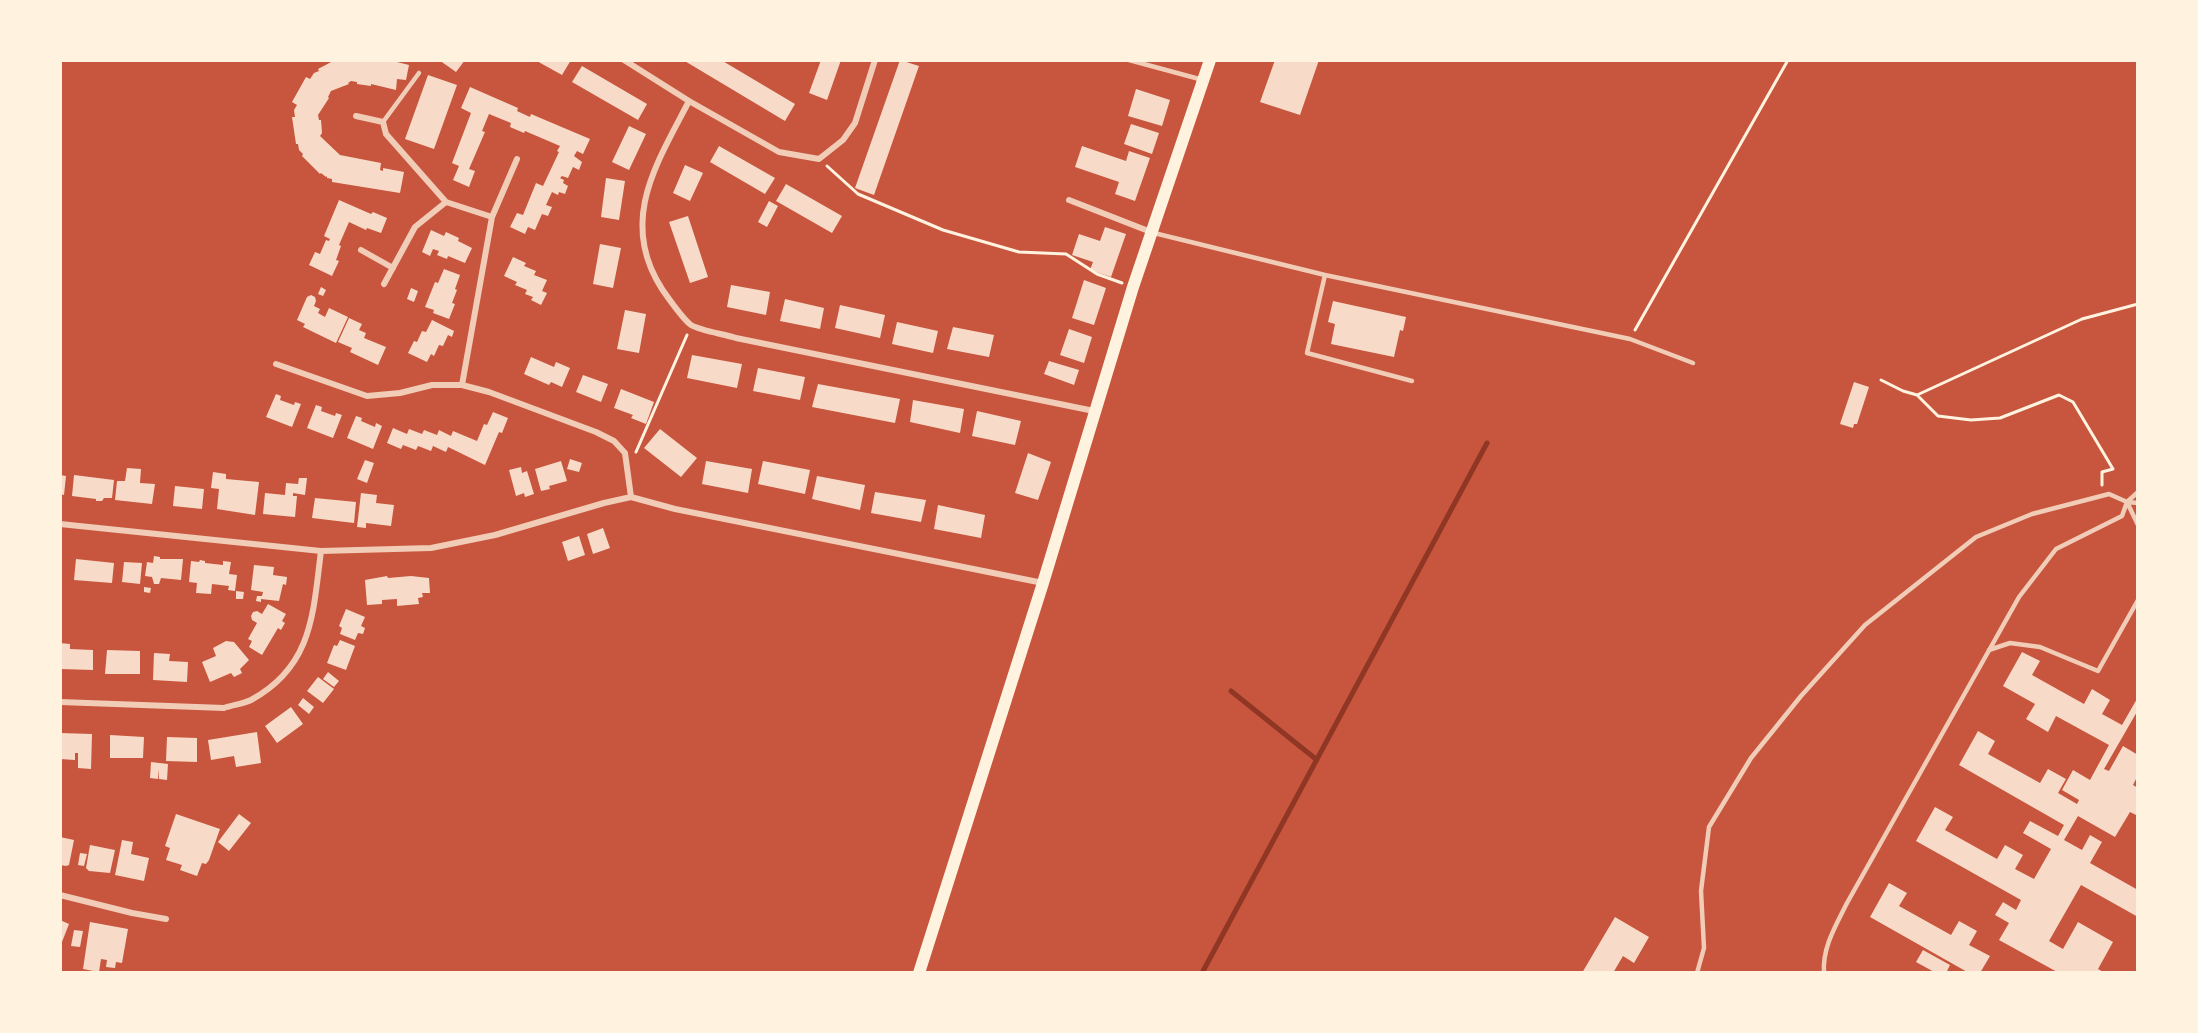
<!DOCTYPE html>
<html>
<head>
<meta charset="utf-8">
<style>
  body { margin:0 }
  #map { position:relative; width:2198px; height:1033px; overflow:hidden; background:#c8553d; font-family:"Noto Serif",serif }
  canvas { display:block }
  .frame { position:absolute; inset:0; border:62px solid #fff3e0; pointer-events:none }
</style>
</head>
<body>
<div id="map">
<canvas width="2198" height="1033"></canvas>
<div class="frame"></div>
</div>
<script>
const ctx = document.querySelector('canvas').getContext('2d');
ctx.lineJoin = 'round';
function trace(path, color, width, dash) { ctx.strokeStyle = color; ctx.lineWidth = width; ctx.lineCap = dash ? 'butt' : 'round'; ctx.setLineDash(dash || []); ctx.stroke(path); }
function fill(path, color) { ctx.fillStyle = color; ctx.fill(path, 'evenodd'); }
const stream = new Path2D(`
  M1231,691L1317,760
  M1202,973L1487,443`);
const building = new Path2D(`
  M335,60H389L409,65L406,80L397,79L396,90L371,84V86L357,84V82L351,81L348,83L349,84L331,91L328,97L329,98L318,115L319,120H321L322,133L320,136L340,155L381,163L380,170L383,171V168L404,172L400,193L332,182V179L327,178V176L326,177L321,173L320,174L302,156L303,154L299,150L298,144H296L292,117H295L294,110L297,105L292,102L306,77L310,79L314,73L319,71L318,69Z
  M439,60H465L456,72Z
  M535,60H571L562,75Z
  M683,60H721L795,104L785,121Z
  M821,60H841L827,100L809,93Z
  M900,60L919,66L874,195L855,188Z
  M1275,60H1319L1300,115L1260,102Z
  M582,66L647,104L638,120L572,82Z
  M428,75L457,85L434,149L405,139Z
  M470,87L518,108L517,111L530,117L531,114L590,139L583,154L577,151L574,156L582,162L579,170L573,167L568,178L562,176L560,178L564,180L563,183L568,186L565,194L559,192L558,195L552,192L546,205L552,207L548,216L542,214L535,230L528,227L525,234L510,227L517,213L523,215L536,183L543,186L559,152L557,151L560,146L525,131L524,133L510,127L511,123L489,114L482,131L485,132L469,169L475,171L469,187L453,180L459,166L452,163L471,113L461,108Z
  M1136,89L1170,100L1162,126L1128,116Z
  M1131,124L1159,133L1152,154L1124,144Z
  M629,126L646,134L629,170L612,162Z
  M719,146L775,178L765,194L710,162Z
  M1082,146L1126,161L1129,151L1150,158L1135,201L1115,194L1119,182L1075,167Z
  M685,165L703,173L690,201L673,193Z
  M606,178L625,181L619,220L601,217Z
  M786,184L842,216L832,233L776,201Z
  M339,200L371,214L373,212L387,218L381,233L367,228L366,230L349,222L339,245L341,246L336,260L339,261L332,276L309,265L315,252L320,254L326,240L329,241L330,239L324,236Z
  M769,201L778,206L767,227L758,222Z
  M688,216L708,277L690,283L669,222Z
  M1105,227L1126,234L1111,277L1090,270L1093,262L1072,255L1079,234L1100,241Z
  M431,230L444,236L446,232L459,238L458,241L472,248L465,263L448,256L447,259L437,255L439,251L433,249L430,256L422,252Z
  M600,244L621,248L613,288L593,284Z
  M513,257L526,263L524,266L536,271L534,275L547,280L542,291L547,293L541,305L531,300L533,297L525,294L527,290L515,285L517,282L504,276Z
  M444,269L460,275L455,289L457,290L452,303L455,304L449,319L433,313L434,310L425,307L435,282L438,283Z
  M1084,280L1106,288L1094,325L1072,318Z
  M731,285L770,292L766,315L727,307Z
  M321,287L326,290L323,296L318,294Z
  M411,288L418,291L414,302L407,299Z
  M311,295L315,297L316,301L314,306L320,309L318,313L325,317L329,308L348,317L336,343L303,327L305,324L297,320L307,297Z
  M785,299L824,308L820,329L780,321Z
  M1333,301L1406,317L1403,331L1400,330L1394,357L1331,344L1335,324L1328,322Z
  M840,305L885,315L880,338L835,328Z
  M625,310L646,314L639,353L617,349Z
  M349,318L362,324L359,330L366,333L364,338L386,347L378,365L350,352L352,348L338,342Z
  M432,320L454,331L452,337L448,335L443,346L439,345L434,356L431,354L427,362L408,353L414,341L417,342L422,331L426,332Z
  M897,322L938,331L933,353L892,344Z
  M953,327L994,335L989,357L947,349Z
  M1069,329L1092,337L1084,363L1060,355Z
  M692,355L742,364L737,388L687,378Z
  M531,357L554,367L556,362L570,368L562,387L551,382L549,385L524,374Z
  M1049,361L1079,370L1074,385L1044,374Z
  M758,368L805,377L800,400L753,391Z
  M583,375L608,384L601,402L576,392Z
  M1854,382L1869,387L1857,424H1854L1853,428L1840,424Z
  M818,384L900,399L895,423L812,407Z
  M621,389L654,402L646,424L631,418L633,415L614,408Z
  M276,394L281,396L280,400L294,405L295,402L301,404L292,427L266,417Z
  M913,400L964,409L960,433L910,422Z
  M316,405L322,407L321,411L335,416L336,413L342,415L333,438L307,428Z
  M977,411L1021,421L1015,445L972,436Z
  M493,412L508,418L502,433L499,432L485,465L448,447L446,452L433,446L431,451L418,446L416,450L403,445L401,449L387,443L393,428L407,434L409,429L422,434L424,430L437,435L439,430L451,436L453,431L477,441L484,424L487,425Z
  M356,416L362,418L361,421L375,427L376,423L382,426L373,449L347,438Z
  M660,429L697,458L681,477L644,448Z
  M1028,453L1051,462L1038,500L1015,493Z
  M570,459L582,463L579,472L567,469Z
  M365,460L374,463L367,483L357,479Z
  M561,461L567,481L549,486L550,489L541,491L535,469Z
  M706,461L752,469L748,493L702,484Z
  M763,461L810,470L805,494L758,484Z
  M521,467L522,473L527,471L534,494L525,497L524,493L516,496L509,470Z
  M127,468L141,469L140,483L155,484L152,504L115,500L117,481H125Z
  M213,472L226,474V479L259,482L255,515L217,509L219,489L211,488Z
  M60,475L66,476L64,495L60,494Z
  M74,475L114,480L112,498H104L102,501H96V499L72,496Z
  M817,476L865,485L860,510L812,499Z
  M299,478H307L305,495L293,493V496H297L295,517L263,514L265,493L285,495L286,483L298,484Z
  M175,486L204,489L202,509L173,506Z
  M875,492L926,500L921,522L871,513Z
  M361,493L377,495L376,503L394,505L391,526L366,523V528L357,527Z
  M315,498L356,502L354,523L312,518Z
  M938,505L985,515L981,538L934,529Z
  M603,528L610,548L593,554L587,534Z
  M579,536L585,555L568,561L562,542Z
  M154,556L160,557V559H183L181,580L161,578L159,584H154L152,577L145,576L147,562L153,563Z
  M76,559L114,563L112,583L74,580Z
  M200,560L205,561V563L223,565V561L231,562L229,574L237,575L235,591L228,590L229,586L212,584L211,594L196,593L197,583L189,582L191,561L199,562Z
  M124,562L142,563L140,584L122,582Z
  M254,565L274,567L273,575L287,577L286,585L283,584L279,601L261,599V602L256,601L257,596H262L263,592L251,590Z
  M387,576L388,578L411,576L429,578L430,593H422L423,597L418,598L419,604L397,606V599L382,600V604L367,605L365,580Z
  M144,587L151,588L150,593L144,592Z
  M236,591L244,592L243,599H236Z
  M268,604L286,614L282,621L285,623L281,630L278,628L262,655L249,647L252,641L248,639L257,623L252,620L251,616L253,612L257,611L262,614Z
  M346,609L365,617L361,626L365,628L363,634L358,633L355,640L340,634L342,628L339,626Z
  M340,640L355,646L346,670L327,663L334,645L337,646Z
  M226,641L234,642L249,660L240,669L242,673L234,677L231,673L210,682L202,662L216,656L213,648Z
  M60,643L70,644V649L93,650V670L60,669Z
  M107,650L140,651V674H105Z
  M2022,652L2040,661L2032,675L2084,704L2092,689L2110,700L2102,714L2122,725L2138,697V710L2104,769L2109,771L2123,746L2138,755V775L2133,785L2138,788V816L2130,812L2115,837L2078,816L2064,840L2082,850L2090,835L2102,842L2090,863L2138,890V917L2081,885L2049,941L2063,949L2078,922L2113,942L2098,969L2105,973H2059L1999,940L2009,923L1995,915L2003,902L2016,910L2021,900L1916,841L1935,807L1953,817L1945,830L1997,859L2005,845L2023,855L2015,869L2034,879L2051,849L2023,833L2030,821L2058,836L2064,825L1959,765L1978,731L1995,741L1988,754L2040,783L2048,769L2066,779L2058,793L2077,804L2079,800L2062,790L2073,770L2090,780L2109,745L2056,716L2048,732L2026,719L2035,704L2003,686Z
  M154,653L170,654L169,661L188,662L187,682L153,680Z
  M328,672L339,681L334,687L323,679Z
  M318,677L334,689L323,703L307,691Z
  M303,698L314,707L309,714L298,705Z
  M291,707L303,724L277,743L265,726Z
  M257,732L261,763L236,767L234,756L211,760L208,740Z
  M60,733L92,734L91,769L78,768V753H75V760L60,759Z
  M110,735L144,737L143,758H110Z
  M167,737L197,738V762L166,761Z
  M151,762L168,764L167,780L159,779V769L158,779L150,778Z
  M176,814L220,829L209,860L206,864L202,863L197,876L180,870L182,865L166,860L170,848L165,846Z
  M239,814L251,823L229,851L218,842Z
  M60,837L74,840L69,865L66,866L60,865Z
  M122,840L133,842L131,854L149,858L144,881L115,875Z
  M90,845L115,850L110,873L89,871L86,868Z
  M80,853L87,854L84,866L78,865Z
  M1889,883L1907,893L1899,906L1951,935L1959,921L1977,931L1969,945L1990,956L1980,973H1969L1870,917Z
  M1615,917L1649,937L1634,963L1623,956L1613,973H1582Z
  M60,920L69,924L60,947Z
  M90,922L128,929L122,963L116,962L115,968L106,967L107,960L101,959L99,972L83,969Z
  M74,930L83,931L80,947L71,946Z
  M1923,950L1950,965L1946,973H1936L1916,962Z`);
const path = new Path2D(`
  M827,166L858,194L943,230L1019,252L1066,254L1097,274L1122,283
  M1635,330L1788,60
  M1881,380L1903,391L1917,395L2082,319L2138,304
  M1917,395L1938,416L1971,420L2000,418L2059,395L2073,402L2113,469L2102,472V485
  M636,452L687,335`);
const service = new Path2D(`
  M1129,60L1203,80
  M383,122L419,73
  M1154,233L1325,275L1630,339L1693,363
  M1325,275L1307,353L1412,381
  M2127,502L2138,525
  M1989,650L2010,643L2040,647L2098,671L2138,600
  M1697,973L1704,948L1701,891L1709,827L1751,758L1801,696L1865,625L1976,537L2032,514L2109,494L2127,502L2138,503
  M1824,973C1822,948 1836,925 1847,903L2019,597L2056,549L2122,516L2127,502L2138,492`);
const minor = new Path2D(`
  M624,60L689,101L779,152L819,159L843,140L855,123L875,60
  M689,101C657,163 618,221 662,289C669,299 682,318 691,325C701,331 724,334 736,338L1094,411
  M356,116L383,122L386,134L446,202L492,217
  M1069,200L1151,232
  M361,250L393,268
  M384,284L415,227L446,202
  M276,364L367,396L400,393L432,385H462L489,392L596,432L614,441L625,453L631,497
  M462,385L492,217L517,159
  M60,524L321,551L431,548L495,535L604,503L631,497L675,509L1043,583
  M60,702L224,708C232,705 243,704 251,700C313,666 313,613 321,551
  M60,895L132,913L166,919`);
const secondary = new Path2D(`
  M919,973L1043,583L1133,287L1210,60`);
trace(stream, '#8f3625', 5);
fill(building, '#f7dbc8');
trace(path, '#fff3e0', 3);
trace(service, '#f1ccb7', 4.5);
trace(minor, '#f1ccb7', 6);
trace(secondary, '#fff3e0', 12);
</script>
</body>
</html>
